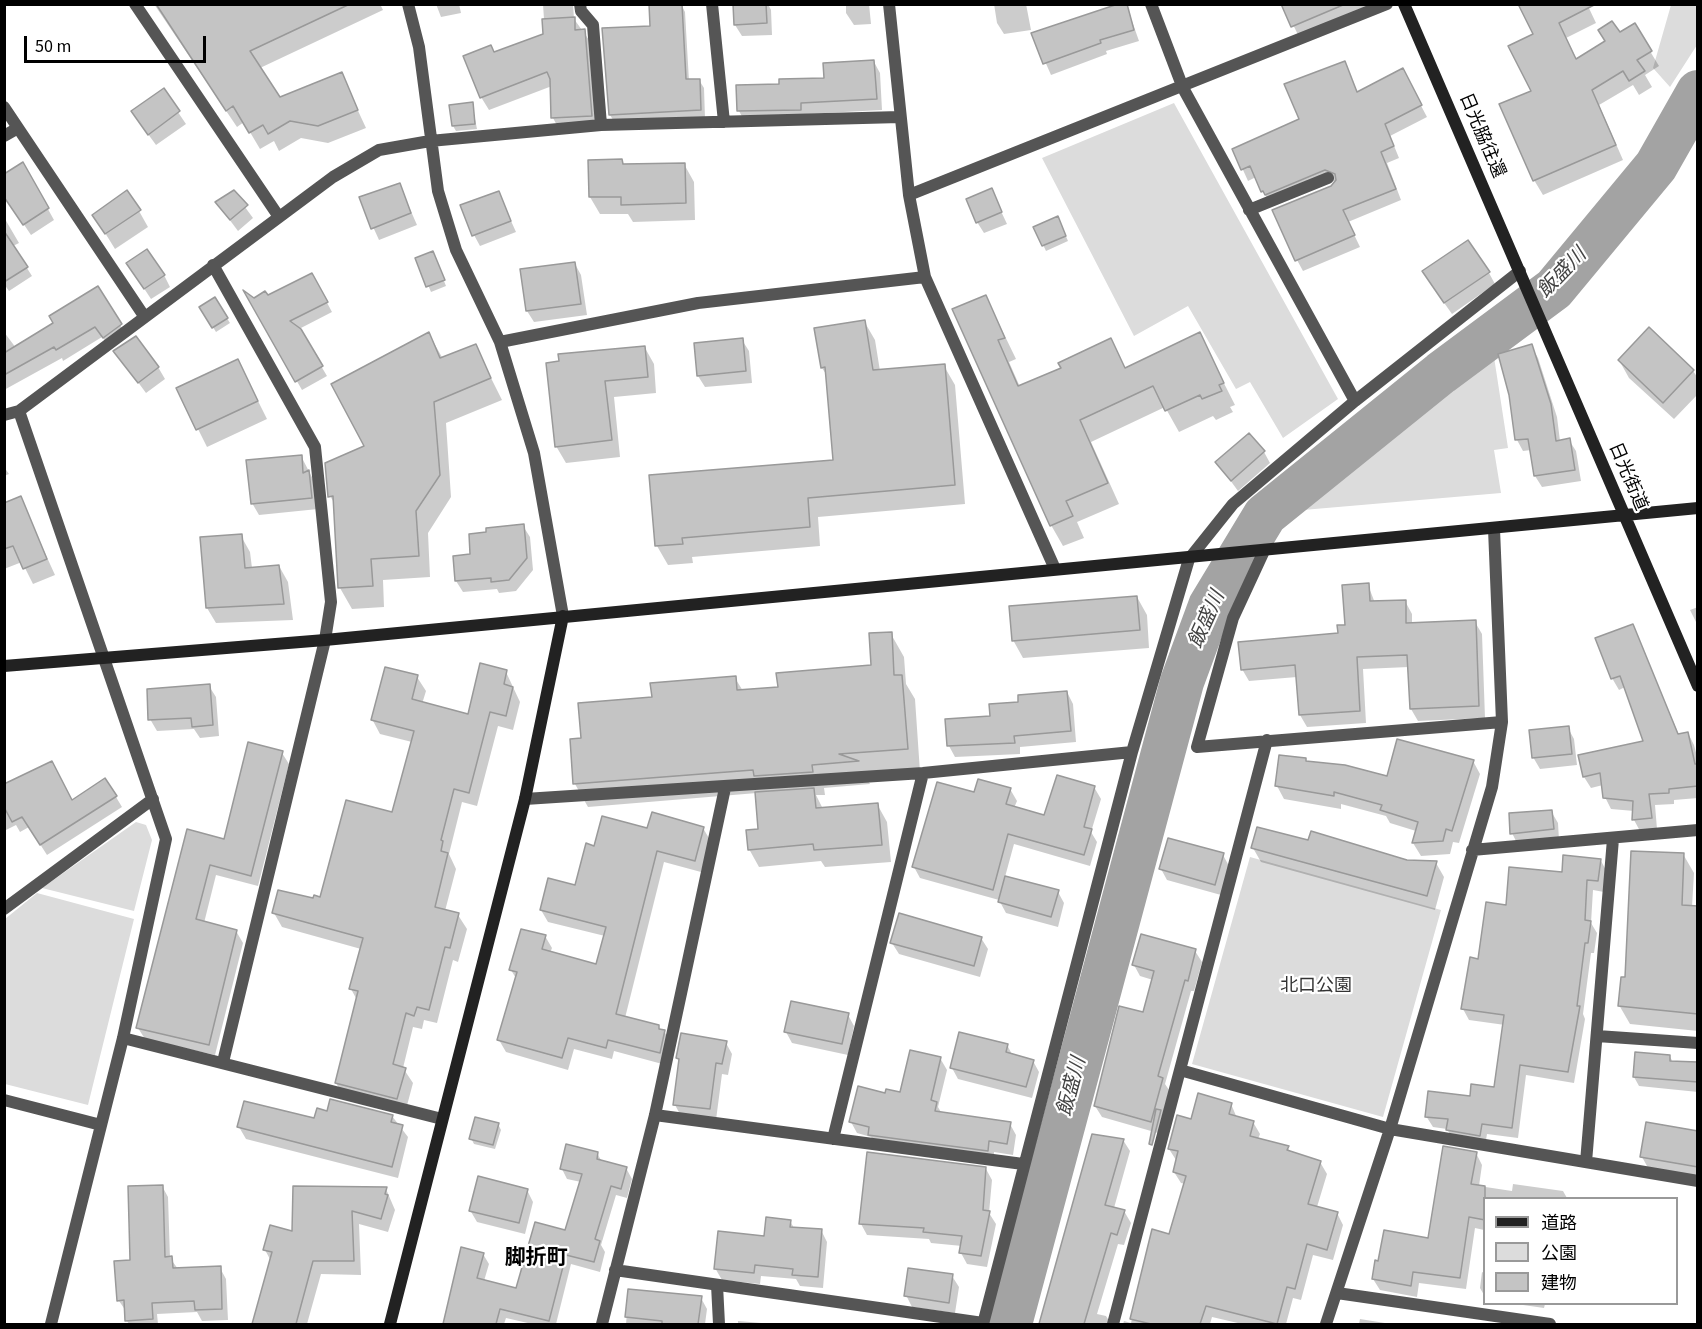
<!DOCTYPE html>
<html>
<head>
<meta charset="utf-8">
<style>
  body { margin:0 }
  #map { position:relative; width:1702px; height:1329px; overflow:hidden; background:#fff; font-family:"Source Sans 3","Noto Sans JP",sans-serif }
  canvas { display:block }
  .frame { position:absolute; inset:0; border:6px solid #000; pointer-events:none }
  .legend { position:absolute; left:1483px; top:1197px; width:195px; height:108px; box-sizing:border-box; background:#fff; border:2px solid #999; margin:0; padding:8px 10px; list-style:none; font-size:18px; color:#000 }
  .legend li { display:flex; align-items:center; gap:12px; height:30px }
  .legend b { width:30px; border:2px solid #999 }
  .scale { position:absolute; left:24px; top:36px; width:182px; height:27px; box-sizing:border-box; border:3px solid #000; border-top:0; padding-left:8px; font-size:18px; line-height:21px; white-space:nowrap; color:#000; -webkit-text-stroke:4px #fff; paint-order:stroke }
</style>
</head>
<body>
<div id="map">
<canvas width="1702" height="1329"></canvas>
<div class="frame"></div>
<ul class="legend">
<li><b style="height:8px;background:#222"></b>道路</li>
<li><b style="height:16px;background:#dcdcdc"></b>公園</li>
<li><b style="height:16px;background:#c4c4c4"></b>建物</li>
</ul>
<div class="scale">50 m</div>
</div>
<script>
const ctx = document.querySelector('canvas').getContext('2d');
ctx.lineJoin = 'round';
function fill(path, color) { ctx.fillStyle = color; ctx.fill(path, 'evenodd'); }
function trace(path, color, width, dash) { ctx.strokeStyle = color; ctx.lineWidth = width; ctx.lineCap = dash ? 'butt' : 'round'; ctx.setLineDash(dash || []); ctx.stroke(path); }
function drawText(font, color, halo, rows, align = 'center') {
  ctx.font = font + ' "Source Sans 3","Noto Sans JP",sans-serif'; ctx.lineWidth = 4.5; ctx.setLineDash([]); ctx.textBaseline = 'middle'; ctx.strokeStyle = halo; ctx.fillStyle = color; for (const [text, x, y, turn = 0] of rows) {
    ctx.save(); ctx.translate(x, y); ctx.rotate((+turn || 0) * Math.PI / 180); ctx.textAlign = isNaN(turn) ? turn : align; if (halo) ctx.strokeText(text, 0, 0); ctx.fillText(text, 0, 0); ctx.restore();
  }
}
const green = new Path2D(`
  M1671,5H1697V45L1670,87L1653,68Z
  M1174,103L1338,399L1283,438L1250,382L1236,389L1188,306L1134,336L1042,158Z
  M1494,357L1508,448L1494,450L1501,493L1303,510Z
  M136,822L146,825L152,840L134,911L42,888Z
  M1250,857L1441,910L1383,1117L1192,1064Z
  M37,893L134,919L88,1105L5,1084V919Z`);
const shadow = new Path2D(`
  M154,4H380L383,10L260,68L280,99L341,74L366,128L328,143L301,138L279,151L274,141L260,149L244,122L237,127Z
  M436,4H459L461,13L441,17Z
  M543,4H573L574,19L592,44L599,129L560,131L553,118L552,86L489,110L481,97L495,54L545,35Z
  M681,4L685,12L689,81L699,80L704,88L705,118L615,123L610,115L652,27Z
  M735,4H768L771,10L772,35L742,36L735,25Z
  M846,4H869L871,24L854,25L846,13Z
  M994,4H1026L1031,30L1004,34L997,23Z
  M1126,4L1139,41L1106,51L1107,54L1051,75L1033,34Z
  M1283,4H1380L1301,41Z
  M1587,4L1596,23L1566,38L1577,60L1639,33L1659,66L1645,75L1652,87L1639,95L1633,85L1599,105L1623,160L1543,195L1534,180L1535,34Z
  M874,62L880,73L882,110L806,114L745,122L739,111L738,87L826,80Z
  M1344,63L1358,93L1408,81L1427,117L1390,136L1399,158L1387,163L1401,200L1348,222L1360,247L1303,271L1297,260L1336,182L1332,181L1269,202L1256,177L1248,181L1234,150L1301,120Z
  M163,90L186,124L156,145L140,123Z
  M472,104L477,129L456,131L453,126Z
  M622,161L624,166L684,164L694,182L695,220L633,222L628,214H600L590,197Z
  M23,164L54,220L31,235L4,195Z
  M399,184L417,225L379,240L360,198Z
  M991,190L1007,224L984,233L977,222Z
  M234,192L253,218L238,231L217,203Z
  M498,192L516,232L480,246L474,235Z
  M139,211L148,227L115,249L94,215Z
  M5,219L19,243L13,246L32,276L9,291L4,284Z
  M1060,223L1068,241L1046,251L1035,228Z
  M435,258L446,286L431,292L417,259Z
  M128,264L164,275L170,287L151,299Z
  M575,264L581,275L587,315L534,322L527,311L522,271Z
  M1489,273L1495,284L1452,314L1430,283Z
  M317,284L332,312L299,329L327,376L302,390L247,294L254,299Z
  M986,297L1016,359L1009,362L1020,387L1063,369L1110,340L1126,369L1199,334L1235,405L1230,407L1233,412L1216,420L1213,416L1179,432L1165,407L1091,442L1119,504L1077,522L1084,538L1063,546L1051,525L954,310Z
  M215,299L230,323L216,332L201,308Z
  M864,321L875,340L880,371L944,366L955,385L965,504L818,517L820,546L692,557L693,563L668,565L657,546L835,461L828,377L822,368Z
  M55,324L120,325L127,336L111,348L102,337L63,361L62,358L4,390V332L16,348Z
  M429,334L443,359L475,346L502,400L446,423L451,497L428,533L430,577L383,580L384,607L352,609L340,588L335,504L330,496L366,447Z
  M742,340L749,351L752,383L705,387L698,376Z
  M1531,346L1538,358L1557,417L1560,441L1569,440L1576,451L1581,481L1542,487L1535,476L1531,450L1523,451L1517,440L1510,395Z
  M645,348L654,364L656,393L614,397L620,457L566,463L556,446L547,364Z
  M115,351L158,367L165,379L146,393Z
  M1619,360L1693,371L1698,378V394L1674,419L1629,378Z
  M238,361L267,419L207,447L178,389Z
  M1264,452L1270,463L1238,491L1217,462Z
  M301,456L315,483L318,509L259,515L252,503Z
  M4,467L9,474L4,476Z
  M20,498L55,575L33,584L22,562L4,569V504Z
  M523,526L530,537L533,570L516,591L499,593L497,589L463,592L456,581Z
  M241,536L250,552L252,568L279,566L288,582L293,620L216,623L207,608Z
  M1368,585L1375,603L1405,601L1412,614V624L1475,622L1482,634L1485,718L1418,721L1411,709L1409,667L1363,669L1366,723L1307,727L1300,715L1297,677L1249,681L1242,669L1339,634Z
  M1137,597L1147,615L1149,648L1023,658L1013,640Z
  M1698,607V626L1690,610Z
  M1632,625L1679,735L1688,733L1694,745L1698,760V798L1674,800V804L1655,805L1657,829L1640,831L1634,820V811L1611,809L1605,797L1603,785L1591,788L1584,777L1645,742L1625,687L1619,690L1612,678Z
  M891,634L904,657L906,684L915,699L920,772L865,775L870,784L824,788L825,795H816L823,809L877,804L887,822L891,862L825,867L821,861L759,867L749,849L760,831L757,793L588,807L575,784L571,740L583,739L653,699L735,678L743,691L779,688L872,667Z
  M506,672L520,702L513,730L498,726L477,806L462,802L449,854L456,869L445,911L458,915L467,929L458,962L453,960L437,1023L424,1020L422,1029L413,1027L403,1068L413,1083L405,1113L344,1097L336,1083L357,1000L351,989L361,949L282,927L274,913L321,899L393,814L412,742L380,734L372,719L417,677L426,691L422,704L469,715Z
  M209,686L216,697L219,736L200,738L194,729L157,731L150,719Z
  M1067,692L1073,704L1076,742L1020,747V754L955,757L949,746L992,717L1020,704Z
  M1568,728L1574,739L1577,765L1540,769L1533,757Z
  M282,753L289,764L258,886L216,875L204,923L236,931L243,943L215,1055L145,1039L138,1028L188,831L225,840Z
  M1473,761L1480,774L1459,843L1453,842L1450,854L1421,856L1413,843L1416,831L1390,823L1386,816L1341,804V809L1284,799L1277,786L1307,763L1388,778Z
  M4,786L72,802L116,797L122,807L47,855L29,827L20,832L16,825L4,831Z
  M1094,787L1101,799L1091,832L1097,842L1090,866L1014,844L1005,877L1058,892L1064,903L1058,927L1006,913L999,900L920,878L914,867L975,794L1010,789L1017,801L1014,808L1045,817Z
  M1551,811L1558,823L1559,840L1518,845L1512,833Z
  M703,828L710,840L701,872L664,862L625,1018L658,1027L664,1031L671,1043L666,1065L614,1051L612,1059L574,1049L568,1070L506,1052L499,1040L517,980L511,970L545,936L552,948L550,953L597,966L605,936L548,922L541,910L577,887L595,847L648,830Z
  M1309,842L1406,862L1436,863L1444,877L1435,910L1261,862L1253,848Z
  M1683,854L1694,873L1692,907L1698,908V1031L1630,1024L1619,1005L1626,979Z
  M1223,855L1229,866L1221,895L1167,880L1161,869Z
  M1601,861L1607,872L1604,892L1593,890L1591,923L1597,933L1594,953H1591L1583,1014L1585,1019L1574,1083L1526,1075L1518,1138L1487,1134L1485,1146L1454,1141L1447,1129L1433,1127L1426,1116L1496,1089L1505,1025L1469,1020L1463,1009L1479,960L1507,907L1563,874Z
  M981,938L988,949L980,977L899,954L892,943Z
  M1195,951L1202,962L1194,991H1191L1165,1084L1169,1090L1158,1133L1102,1117L1095,1106L1144,1014L1153,980L1140,976L1134,965Z
  M848,1015L854,1026L848,1055L792,1043L786,1032Z
  M726,1043L732,1054L728,1075L722,1074L716,1120L681,1116L675,1105L680,1063L677,1057Z
  M1007,1045L1013,1056L1033,1061L1039,1072L1032,1098L958,1079L952,1068Z
  M1670,1057L1673,1062L1698,1063V1092L1639,1086L1634,1077Z
  M940,1058L947,1070L938,1107L942,1114L1010,1124L1016,1135L1013,1155L994,1152V1162L877,1146L871,1137L857,1133L851,1122L901,1094Z
  M1231,1104L1237,1118L1253,1122L1260,1134L1258,1139L1288,1148L1291,1153L1320,1162L1327,1174L1317,1207L1337,1213L1343,1225L1333,1260L1313,1255L1301,1300L1293,1298L1286,1324H1242L1212,1317L1210,1324H1123L1124,1321L1131,1323L1153,1231L1170,1236L1185,1184L1181,1183L1174,1172L1176,1160L1169,1149L1192,1121Z
  M329,1112L392,1116L408,1137L398,1178L246,1139L239,1127L315,1119Z
  M498,1124L501,1130L495,1149L474,1144L471,1138Z
  M1698,1132V1183L1652,1175L1642,1157Z
  M1123,1140L1130,1151L1114,1208L1124,1211L1131,1223L1124,1245L1118,1244L1097,1314L1106,1316L1111,1324H1040L1049,1290Z
  M597,1153L602,1162L626,1168L632,1179L627,1198L616,1195L601,1245L605,1252L600,1272L571,1264L556,1324H532L506,1318L504,1324H444L462,1249L483,1254L489,1264L484,1281L517,1289L566,1232L581,1182L567,1179L562,1169Z
  M1476,1153L1482,1165L1479,1186L1512,1191L1513,1184L1563,1191L1567,1198H1484V1230L1475,1228L1466,1289L1419,1283L1417,1297L1380,1290L1373,1279L1429,1239Z
  M986,1169L992,1180L989,1213L996,1224L987,1267L967,1264L961,1253L962,1246L931,1243L929,1239L867,1235L861,1224Z
  M162,1186L168,1197L170,1258L178,1269L220,1268L226,1279L228,1320L202,1321L197,1312L157,1314L158,1324H129L127,1321L126,1311L119,1301L116,1263L132,1261Z
  M386,1189L395,1210L388,1232L359,1224L361,1275L321,1274L307,1324H253L271,1261L265,1250Z
  M527,1190L533,1202L525,1234L477,1222L470,1210Z
  M790,1221L794,1228L821,1230L827,1242L823,1288L800,1286L796,1279L761,1276L760,1284L722,1280L715,1268Z
  M1482,1272L1484,1273V1295L1480,1288Z
  M952,1276L959,1287L955,1313L912,1307L906,1295Z
  M629,1290L701,1298L707,1309L705,1324H626Z
  M1516,1304H1545L1544,1308Z
  M1360,1319L1391,1324H1359Z
  M738,1321L773,1324H738Z`);
const river = new Path2D(`
  M1010,1324L1182,682L1210,606L1265,515L1441,373L1554,289L1656,166L1698,92`);
const building = new Path2D(`
  M156,4H350L250,51L280,97L342,72L358,110L318,126L290,121L268,134L263,125L249,133L233,106L226,111Z
  M649,4H682L686,79H700L701,110L609,115L602,28L650,26Z
  M733,4H766L767,23L734,25Z
  M1118,4H1127L1134,30L1100,40L1101,43L1043,64L1031,33Z
  M1281,4H1343V5L1291,27Z
  M1518,4H1596L1559,23L1576,59L1605,41L1598,30L1612,21L1620,32L1635,23L1652,51L1637,60L1645,71L1629,81L1623,71L1592,90L1616,145L1533,181L1499,104L1531,91L1508,46L1533,34Z
  M575,17V30L585,29L592,116L551,118L550,79L547,72L480,98L463,56L491,45L494,52L543,34L542,19Z
  M874,60L877,99L801,103V110L737,111L736,85L779,84V79L824,78L823,63Z
  M1345,61L1357,92L1403,68L1422,105L1385,124L1394,146L1381,152L1396,189L1343,210L1355,235L1295,261L1272,210L1331,186L1336,180L1335,174L1325,170L1265,195L1263,191L1261,192L1250,166L1241,170L1232,149L1299,119L1284,84Z
  M164,88L180,111L148,135L131,111Z
  M473,102L475,124L452,126L449,105Z
  M622,159L623,164L685,163L686,203L621,205V197H589L588,160Z
  M23,162L49,208L23,225L4,197V174Z
  M400,183L411,213L371,229L359,197Z
  M992,188L1002,212L976,223L966,199Z
  M127,190L141,210L105,234L92,215Z
  M234,190L248,205L230,220L215,202Z
  M499,191L511,221L472,236L460,205Z
  M1058,216L1066,236L1042,246L1033,227Z
  M4,231L28,267L4,282Z
  M1468,240L1490,272L1444,303L1422,271Z
  M147,249L165,275L144,289L126,263Z
  M433,251L445,280L426,287L415,258Z
  M575,262L581,304L526,311L520,269Z
  M312,273L328,302L290,321L301,329L323,366L295,382L243,290L254,298L265,291L268,295Z
  M98,286L122,324L103,338L95,327L56,350L54,347L4,375V353L53,323L49,316Z
  M986,295L1005,338L998,340L1018,386L1061,368L1058,363L1111,338L1125,368L1200,332L1224,383L1219,385L1222,391L1202,399L1200,395L1165,411L1153,386L1080,420L1108,483L1066,501L1073,516L1050,526L952,309Z
  M215,297L228,318L212,328L199,307Z
  M865,320L873,370L945,364L955,485L808,498L810,527L682,538L683,544L655,546L649,475L833,460L825,367L821,368L814,328Z
  M1649,327L1694,370L1663,403L1618,360Z
  M429,332L440,358L476,344L491,378L434,402L440,475L416,511L419,556L371,559L373,586L338,588L333,496L328,497L325,463L364,446L331,384Z
  M136,336L159,367L138,383L113,351Z
  M743,338L746,371L697,376L694,343Z
  M1532,344L1551,404L1556,441L1570,438L1575,470L1534,476L1528,439L1515,440L1509,395L1498,354Z
  M645,346L648,377L605,381L612,440L555,447L546,363L559,361L558,354Z
  M238,359L258,401L196,430L176,388Z
  M1249,433L1265,451L1231,481L1215,462Z
  M302,455L303,473L309,470L312,498L251,504L246,460Z
  M21,496L47,559L23,569L13,546L4,549V503Z
  M524,524L527,558L509,580L491,582V578L455,581L453,556L470,554L469,534L486,532V528Z
  M242,534L245,568L279,565L284,604L206,608L200,537Z
  M1369,583L1370,601L1406,600V623L1476,620L1479,706L1410,709L1407,655L1357,657L1360,711L1299,715L1295,665L1241,670L1238,642L1338,633L1337,625H1345L1342,585Z
  M1137,596L1140,630L1012,641L1009,606Z
  M1633,624L1678,734L1688,732L1695,764H1698V786L1669,789V793L1649,794L1652,818L1632,820L1633,801L1603,798L1600,773L1583,777L1578,755L1643,741L1620,676L1611,679L1595,638Z
  M892,632L894,675H902L908,749L839,754L859,761L812,765L813,772L754,776L753,770L573,784L570,739L581,738L578,703L652,697L650,683L736,676L737,690L778,687L776,673L871,665L869,633Z
  M480,663L507,670L504,684L513,687L506,716L490,712L469,793L454,789L441,840L443,841L441,851L448,853L435,907L459,913L450,948L445,947L429,1010L417,1007L414,1016L406,1013L393,1064L406,1068L397,1099L335,1083L358,991L349,989L363,938L272,913L278,890L313,898L314,895L320,897L346,800L392,812L414,731L371,720L385,667L418,675L412,699L468,714Z
  M210,684L213,725L192,727L191,718L148,720L147,689Z
  M1067,691L1071,731L1014,736L1015,743L947,746L945,719L990,716L989,704L1018,702V695Z
  M1569,726L1572,754L1532,758L1529,730Z
  M1397,739L1474,760L1452,831L1446,829L1443,841L1412,843L1418,822L1380,810L1382,805L1334,792V796L1275,786L1279,755L1306,758V761L1345,765L1387,776Z
  M248,742L283,751L251,876L210,865L196,919L237,930L209,1045L136,1028L187,829L224,839Z
  M52,761L72,800L105,778L117,796L40,845L22,817L12,822L4,807V784Z
  M1057,775L1095,786L1084,827L1092,829L1084,855L1008,834L993,890L912,867L937,782L974,792L978,779L1011,788L1006,804L1044,815Z
  M814,788L816,808L878,803L882,845L814,850L813,844L748,850L746,830L758,829L755,792Z
  M1552,810L1554,829L1510,834L1509,813Z
  M652,812L704,827L695,861L657,851L616,1014L659,1025V1029L665,1030L660,1053L608,1040L606,1048L568,1038L562,1058L497,1040L517,972L509,970L521,929L546,935L542,949L596,964L606,927L540,910L548,878L575,885L586,843L594,846L602,816L647,828Z
  M1257,827L1308,840L1311,831L1407,860L1437,861L1427,896L1251,848Z
  M1168,838L1224,853L1215,885L1159,869Z
  M1631,851L1684,853L1682,905L1698,906V1014L1618,1006L1621,977H1625Z
  M1563,855L1601,859L1598,881L1587,880L1585,920L1591,921L1588,943H1585L1577,1006H1580L1568,1072L1520,1065L1512,1128L1482,1124L1480,1136L1446,1130L1448,1119L1425,1117L1428,1091L1470,1096L1471,1084L1494,1087L1504,1015L1461,1009L1470,957L1478,959L1486,902L1506,905L1509,867L1562,872Z
  M1005,876L1059,890L1051,917L998,902Z
  M899,913L982,937L974,966L890,943Z
  M1141,934L1196,949L1188,981L1185,980L1158,1076L1163,1078L1151,1122L1094,1106L1119,1006L1143,1012L1154,971L1132,965Z
  M791,1001L849,1013L842,1044L784,1032Z
  M959,1032L1008,1044L1006,1052L1034,1060L1026,1087L950,1068Z
  M681,1033L727,1041L722,1064L716,1063L710,1109L673,1105L679,1059L676,1058Z
  M910,1050L941,1057L931,1100L937,1102L935,1111L1011,1122L1007,1144L989,1141L988,1151L868,1135L869,1127L849,1122L858,1086L885,1093L886,1089L900,1092Z
  M1635,1052L1670,1055V1061L1698,1062V1082L1633,1077Z
  M1198,1093L1232,1103L1229,1114L1254,1121L1250,1136L1289,1146L1287,1150L1321,1161L1308,1204L1338,1212L1327,1250L1307,1244L1295,1289L1287,1287L1277,1324L1206,1306L1200,1324H1151L1130,1319L1152,1229L1169,1234L1186,1176L1173,1172L1178,1151L1168,1149L1177,1115L1191,1119Z
  M330,1099L393,1115L391,1122L403,1125L392,1167L237,1127L244,1101L314,1118L317,1108L327,1111Z
  M1156,1109L1161,1110L1152,1145L1149,1144Z
  M475,1117L499,1123L493,1145L469,1139Z
  M1646,1122L1698,1131V1167L1640,1157Z
  M1092,1134L1124,1139L1105,1205L1125,1210L1117,1235L1111,1233L1084,1324H1039Z
  M566,1144L598,1152L597,1159L627,1167L621,1189L611,1186L595,1239L600,1241L594,1262L566,1255L549,1321L500,1309L496,1324H443L461,1247L484,1253L477,1278L516,1288L535,1222L565,1230L582,1174L560,1169Z
  M1443,1146L1477,1152L1471,1184L1485,1186V1220L1469,1217L1460,1278L1413,1272L1411,1286L1372,1279L1375,1260L1378,1261L1384,1230L1428,1238Z
  M867,1152L986,1167L983,1210L990,1211L981,1256L959,1253L962,1236L923,1232L924,1228L859,1224Z
  M478,1176L528,1189L519,1223L469,1211Z
  M163,1185L165,1257L172,1256L173,1268L221,1266L222,1309L195,1310L194,1301L152,1303L153,1319L125,1321L124,1300L117,1301L114,1261L130,1260L128,1186Z
  M293,1186L387,1187L385,1194L388,1195L381,1219L352,1211L354,1261H313L296,1324H252L272,1252L263,1250L270,1225L292,1231Z
  M766,1217L791,1220L790,1227L822,1229L818,1277L792,1275L793,1269L755,1265L754,1273L714,1269L718,1231L764,1236Z
  M908,1268L953,1274L949,1303L904,1296Z
  M628,1289L702,1296L698,1324H662V1321L625,1317Z`);
const street = new Path2D(`
  M135,4L279,217
  M408,4L419,47L438,191L456,250L500,342L534,453L563,616
  M580,4L581,11L593,25L601,125
  M712,4L724,122
  M889,4L909,195L925,277L1055,569
  M1151,4L1183,88L1355,401
  M4,107L144,316
  M4,136L18,128
  M909,195L1387,4
  M1249,210L1328,178
  M213,265L315,447L331,602L325,640L223,1062
  M500,342L698,303L925,277
  M19,411L166,839L123,1038L51,1324
  M4,415L19,411L333,177L379,150L430,141L601,125L900,117
  M1264,551L1233,618L1197,747L1502,722
  M525,799L923,773L1132,752
  M1472,850L1698,830
  M4,909L153,799
  M1597,1036L1698,1043
  M123,1038L442,1119
  M1180,1070L1390,1129L1698,1181
  M4,1100L101,1125
  M655,1115L1023,1164
  M833,1139L923,773
  M1586,1162L1613,839
  M615,1270L983,1323
  M717,1285L719,1324
  M1337,1293L1550,1324
  M602,1324L655,1115L725,788
  M983,1324L1132,752L1189,559L1233,504L1355,401L1520,271
  M1113,1324L1267,740
  M1326,1324L1390,1129L1492,787L1502,722L1494,529`);
const secondary = new Path2D(`
  M1404,4L1698,686
  M4,666L325,640L1698,508
  M390,1324L525,799L563,616`);
const streetNames = [
  ["日光脇往還",1481,136,67],
  ["日光街道",1627,477,67]
];
const parkNames = [
  ["北口公園",1316,987]
];
const waterNames = [
  ["飯盛川",1563,274,-46],
  ["飯盛川",1208,620,-66],
  ["飯盛川",1073,1087,-75]
];
const quarterNames = [
  ["脚折町",536,1259]
];
fill(green, '#dcdcdc');
fill(shadow, '#0003');
trace(river, '#a3a3a3', 44);
fill(building, '#c4c4c4');
trace(building, '#999', 1.5);
trace(street, '#555', 12);
trace(secondary, '#222', 12);
drawText('18px', '#000', '#fff', streetNames);
drawText('18px', '#333', '#fff', parkNames);
drawText('italic 20px', '#444', '#fff', waterNames);
drawText('bold 21px', '#000', '#fff', quarterNames);
</script>
</body>
</html>
